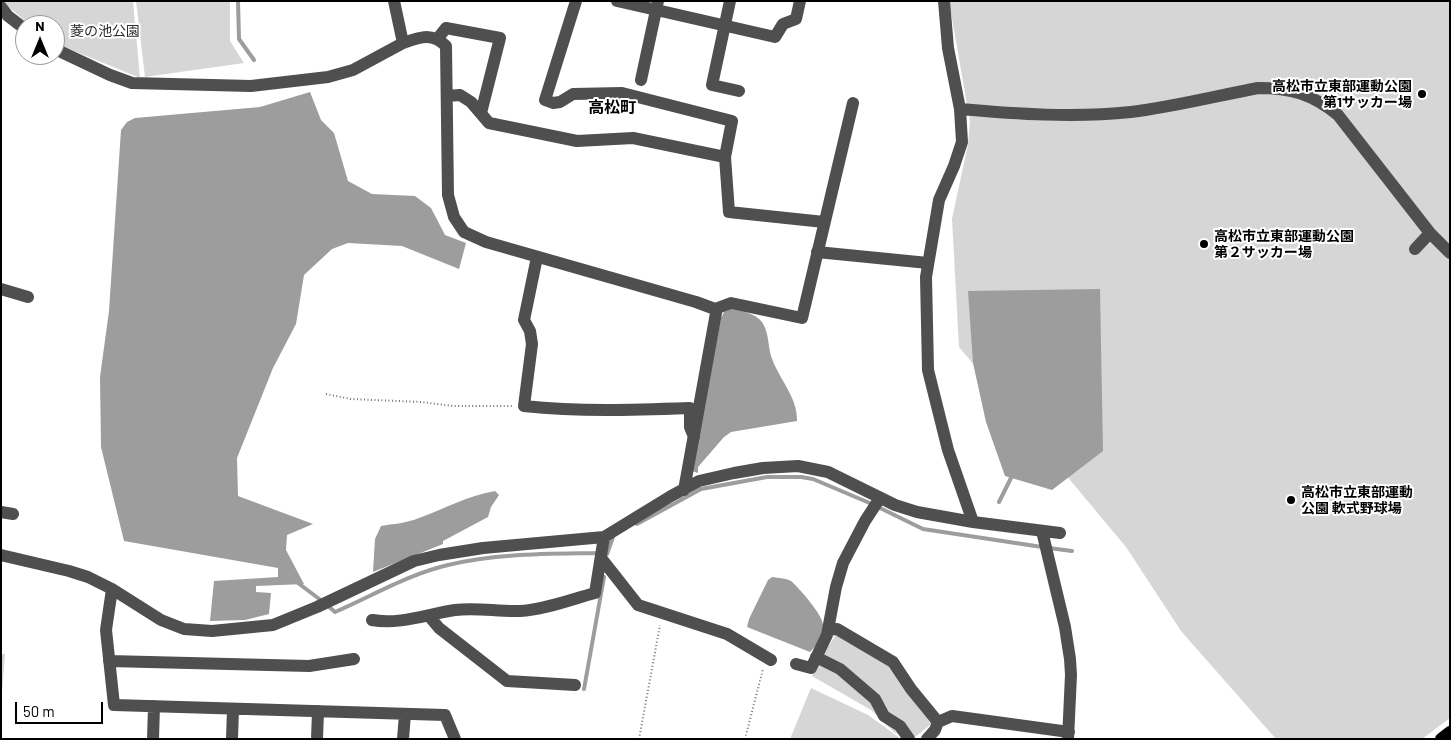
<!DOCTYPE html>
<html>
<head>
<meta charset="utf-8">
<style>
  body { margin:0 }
  #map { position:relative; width:1451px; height:740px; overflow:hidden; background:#fff; font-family:Barlow,sans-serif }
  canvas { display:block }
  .frame { position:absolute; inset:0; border:2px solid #000; pointer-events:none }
  .north { position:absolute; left:15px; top:15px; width:50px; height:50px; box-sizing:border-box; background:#fff; border:1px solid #999; border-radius:50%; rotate:0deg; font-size:14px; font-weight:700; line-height:20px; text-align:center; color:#000 }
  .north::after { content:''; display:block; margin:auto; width:18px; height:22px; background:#000; clip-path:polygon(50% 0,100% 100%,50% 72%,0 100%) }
  .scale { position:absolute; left:15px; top:702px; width:88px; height:22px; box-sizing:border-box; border:2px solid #000; border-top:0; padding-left:6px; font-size:15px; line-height:18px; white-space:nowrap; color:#000; -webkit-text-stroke:4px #fff; paint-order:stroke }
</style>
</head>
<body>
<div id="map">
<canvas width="1451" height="740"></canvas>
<div class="frame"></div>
<div class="north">N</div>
<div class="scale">50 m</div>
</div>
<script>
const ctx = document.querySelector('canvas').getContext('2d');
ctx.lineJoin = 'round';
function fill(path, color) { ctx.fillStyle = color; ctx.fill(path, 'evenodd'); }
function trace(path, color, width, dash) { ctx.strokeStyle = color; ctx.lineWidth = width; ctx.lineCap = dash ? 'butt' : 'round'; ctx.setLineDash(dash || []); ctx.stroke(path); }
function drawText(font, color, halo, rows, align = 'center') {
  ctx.font = font + ' Barlow,"Noto Sans JP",sans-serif'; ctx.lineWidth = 4; ctx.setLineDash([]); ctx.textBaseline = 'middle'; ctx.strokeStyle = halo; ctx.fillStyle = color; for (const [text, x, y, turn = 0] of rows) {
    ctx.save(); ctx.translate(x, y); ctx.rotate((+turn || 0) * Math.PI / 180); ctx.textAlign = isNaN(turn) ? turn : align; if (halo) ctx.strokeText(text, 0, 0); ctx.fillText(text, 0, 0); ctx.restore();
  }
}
const green = new Path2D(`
  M2,1H133L140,78L55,43V25H30Z
  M136,1H230V41L244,63L145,77Z
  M949,1H1450V718L1422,739H1276L1181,631L1126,547L959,347L952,219L968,144L970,122Z
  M838,632L889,663L934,722L915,737L895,733L871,710L812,676L823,654Z
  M1,654H5L1,706Z
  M811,688L868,715L901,739H790Z`);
const water = new Path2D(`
  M310,92L321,120L334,133L348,181L372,194L415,196L431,208L445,235L466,243L459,269L402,246L348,243L332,249L304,275L296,324L273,368L237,458L238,496L313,524L287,535L286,550L304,584L256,586V592L271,593L269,614L245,620L210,621L214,581L278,577V568L124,541L101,447L100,377L109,311L121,130L127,122L135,118L260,107Z
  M1100,289L1103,451L1052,490L1005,476L986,422L973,363L968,291Z
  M731,309C742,311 755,313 762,322C769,332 768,346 771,356C778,378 798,397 797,421L731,432L724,437L698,467V473L692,471L721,318L724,312Z
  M495,491L499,495L491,507L488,517L443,541V544L373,572L375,539L381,526C393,524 407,523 419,518C444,509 467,496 495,491Z
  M772,577C778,578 786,578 791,581C799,588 823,615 823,625C824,635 817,645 810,652L747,627L749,619L768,580Z`);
const stream = new Path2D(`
  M238,1L239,39L254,60
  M999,502L1013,474
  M878,507L923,529L1042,547
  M637,524L701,489L767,477H801L813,479L872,504
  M1049,548L1072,551
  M607,554L613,537
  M298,583L322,601
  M328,606L335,612C372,596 409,574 448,565C498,553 549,554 600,553
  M584,689L604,577`);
const path = new Path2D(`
  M326,394L351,399L421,402L453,406H512
  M639,739L660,625
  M745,739L763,669`);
const minor = new Path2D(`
  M576,1L545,100L553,103L560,102L573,94L622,93L732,121L725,157
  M617,1L775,37L783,24L796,19L800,1
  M730,1L712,85L739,91
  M944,1L948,48L960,109L962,142L954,166L939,200L926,277L928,370L948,450L973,522
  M1,7L8,16L25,29
  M438,38L446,28L500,38L481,113
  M403,43C420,37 432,32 446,46L448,195L454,217L464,232L486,242L696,302L715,309L731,303L802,318L853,103
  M55,49L110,75L132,83L251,86L328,77L353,70L403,43L394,1
  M641,80L658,1
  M447,96L460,95L471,102L489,123L577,141L633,138L725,157L729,212L824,222
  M960,109C1016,114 1075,118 1131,112C1173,107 1216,96 1258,88C1291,88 1312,94 1338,115L1430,233L1450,253
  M1415,249L1430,233
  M817,252L928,263
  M537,257L524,320L530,331L532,344L524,406C579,412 635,410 690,408V427L694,437
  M1,289L28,297
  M684,490L716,313L715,309
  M1,512L13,514
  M1042,531L1065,627L1070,659L1071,675L1068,739
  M1,555L69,571L88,577L112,589L161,620L184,629L212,631L273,625L317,607L414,561L439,555L483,548L604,537L671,496L699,481L734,473L763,468L798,466L828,472L895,505L917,512L973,522L1060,533
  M601,558L638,605L727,634L771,660
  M112,589L106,630L114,705L445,715L455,739
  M429,616L439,628L507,681L575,685
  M372,620C399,625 428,614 455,610C477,607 498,612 520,611C544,610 572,599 595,593L604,537
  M828,630L837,629L893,662L911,689L938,722
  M816,657L840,669L875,699L884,716L900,726L909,739
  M109,661L309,666L354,659
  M796,664L811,668L827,635L836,587L843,563L865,521L880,498
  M153,739L154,706
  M232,739L233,709
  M317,739L318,711
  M403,739L405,714
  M927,739L935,730L938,722L952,716L1069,732`);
const major = new Path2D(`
  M1441,739L1450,732`);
const markers = [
  [1422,94,5,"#000"],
  [1204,244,5,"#000"],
  [1291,500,5,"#000"]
];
const parkNames = [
  ["菱の池公園",105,31]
];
const poiNames = [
  ["高松市立東部運動公園",1412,86,"right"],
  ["第1サッカー場",1412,102,"right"],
  ["高松市立東部運動公園",1214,236],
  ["第２サッカー場",1214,252],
  ["高松市立東部運動",1301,492],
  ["公園 軟式野球場",1301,508]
];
const quarterNames = [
  ["高松町",612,108]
];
fill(green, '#d6d6d6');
fill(water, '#9d9d9d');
trace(stream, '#9d9d9d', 4);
trace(path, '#717171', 2, [1, 2.5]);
trace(minor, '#4f4f4f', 12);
trace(major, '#000', 12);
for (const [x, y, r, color] of markers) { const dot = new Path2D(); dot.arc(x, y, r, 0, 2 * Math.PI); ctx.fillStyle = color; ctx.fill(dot); trace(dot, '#fff', 2); }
drawText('14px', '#2d2d2d', '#fff', parkNames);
drawText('bold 14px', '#000', '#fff', poiNames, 'left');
drawText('bold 16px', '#000', '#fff', quarterNames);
</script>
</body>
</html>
